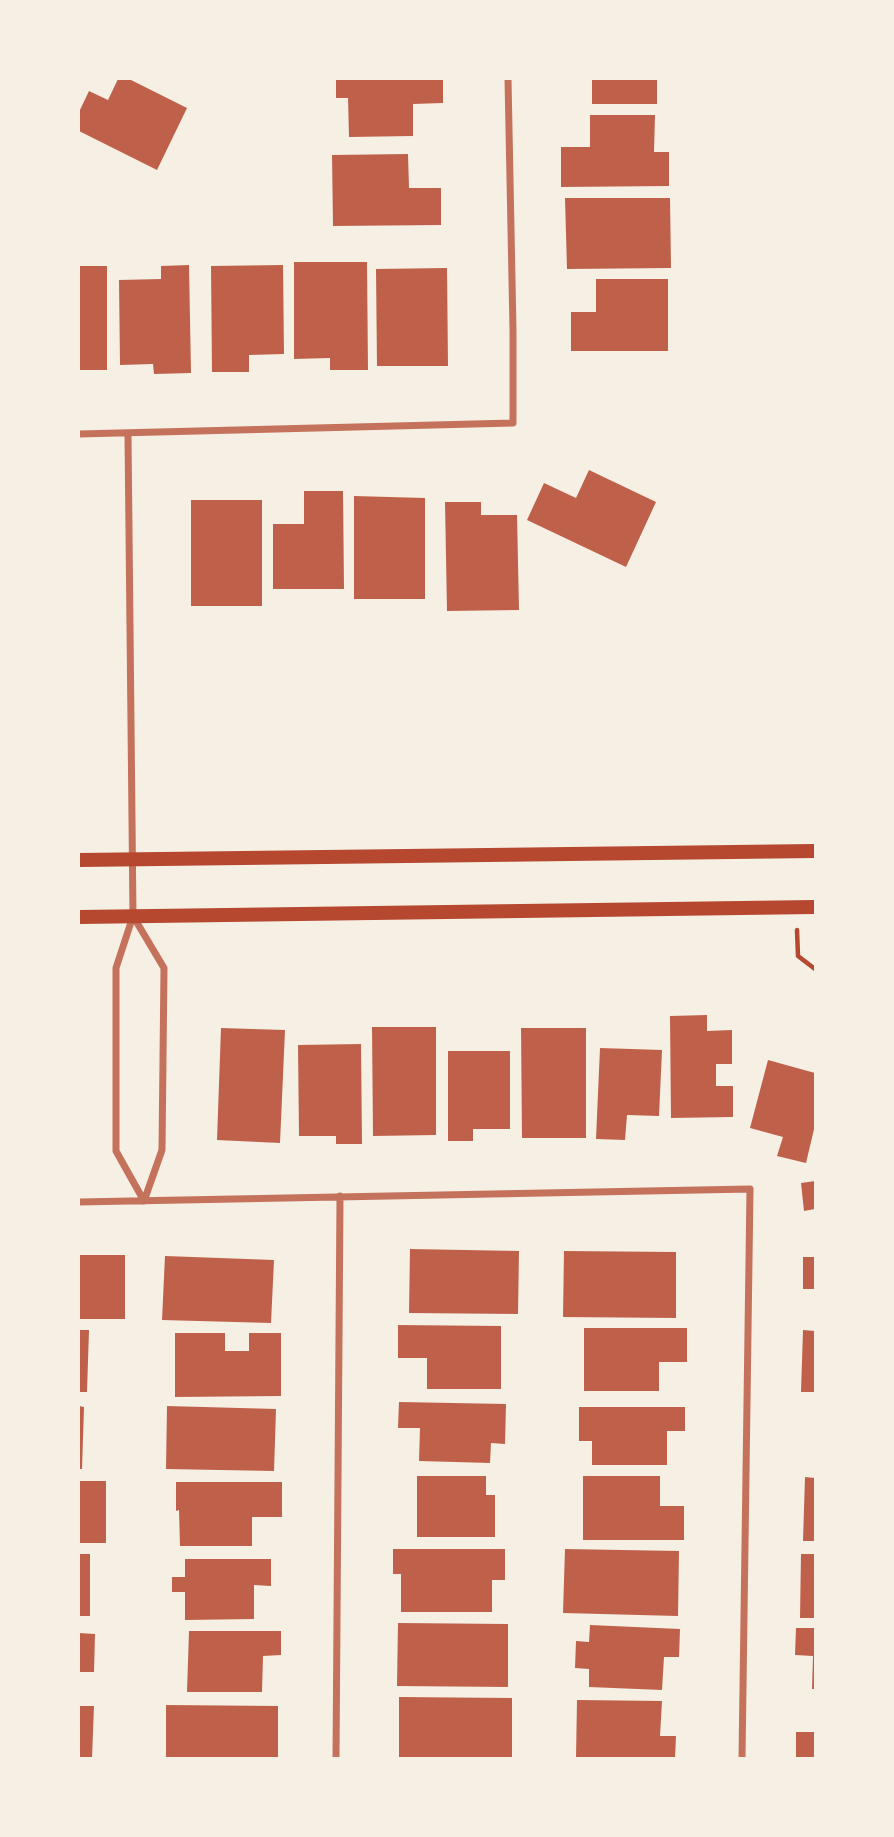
<!DOCTYPE html>
<html>
<head>
<meta charset="utf-8">
<style>
  body { margin:0 }
  #map { position:relative; width:894px; height:1837px; overflow:hidden; background:#f6efe4; font-family:"Space Grotesk",sans-serif }
  canvas { display:block }
  .frame { position:absolute; inset:0; border:80px solid #f6efe4; pointer-events:none }
</style>
</head>
<body>
<div id="map">
<canvas width="894" height="1837"></canvas>
<div class="frame"></div>
</div>
<script>
const ctx = document.querySelector('canvas').getContext('2d');
ctx.lineJoin = 'round';
function fill(path, color) { ctx.fillStyle = color; ctx.fill(path, 'evenodd'); }
function trace(path, color, width, dash) { ctx.strokeStyle = color; ctx.lineWidth = width; ctx.lineCap = dash ? 'butt' : 'round'; ctx.setLineDash(dash || []); ctx.stroke(path); }
const building = new Path2D(`
  M118,79H129L187,108L157,170L79,131V112L89,91L108,100Z
  M336,79H443V103L413,104V136L349,137L348,98H336Z
  M592,79H657V104H592Z
  M590,115H655L654,152H669V186L561,187V147H590Z
  M408,154L409,188H441V225L333,226L332,155Z
  M565,198H670L671,268L567,269Z
  M294,262H367L368,370H330V358L294,359Z
  M189,265L191,373L154,374L153,364L120,365L119,280L161,279V266Z
  M283,265L284,354L249,355V372H212L211,266Z
  M79,266H107V370H79Z
  M447,268L448,366H377L376,269Z
  M596,279H668V351H571V312H596Z
  M589,470L656,502L626,567L527,520L544,483L576,498Z
  M304,491H343L344,589H273V524H304Z
  M354,496L425,498V599H354Z
  M191,500H262V606H191Z
  M445,502H481V515H517L519,610L447,611Z
  M707,1015V1031L732,1030V1064H716V1086H733V1117L671,1118L670,1016Z
  M372,1027H436V1135L373,1136Z
  M221,1028L285,1030L280,1143L217,1140Z
  M521,1028H586V1138H522Z
  M361,1044L362,1144H336V1136H299L298,1045Z
  M600,1048L662,1050L659,1116L627,1115L625,1140L596,1139Z
  M448,1051H510V1129H473V1141H448Z
  M768,1060L815,1073V1125L806,1163L777,1156L783,1137L750,1128Z
  M815,1181V1209L804,1211L801,1183Z
  M410,1249L519,1251L518,1314L409,1313Z
  M564,1251L676,1252V1318L563,1317Z
  M79,1255H125V1319H79Z
  M165,1256L274,1260L271,1323L162,1320Z
  M803,1257H815V1289H803Z
  M398,1325L501,1326V1389H427V1358H398Z
  M584,1328H687V1362H659V1391H584Z
  M79,1330H89L87,1392H79Z
  M803,1330L815,1331V1392H801Z
  M175,1333H225V1351H249V1333H281V1396L175,1397Z
  M399,1402L506,1404L505,1444L491,1443L490,1463L419,1461L420,1428H398Z
  M79,1406L84,1407L82,1469H79Z
  M167,1406L276,1409L274,1471L166,1469Z
  M579,1407H685V1431H667V1465H592V1441H579Z
  M417,1476H486V1495H495V1537H417Z
  M583,1476H660V1506H684V1540H583Z
  M805,1477L815,1478V1541H803Z
  M79,1481H106V1543H79Z
  M176,1482H282V1517H252V1546H180L179,1510L176,1511Z
  M393,1549H505V1580H492V1612H401V1574H393Z
  M565,1549L679,1551L678,1616L563,1613Z
  M79,1554H90V1616H79Z
  M801,1554H815V1618H800Z
  M185,1559H271V1586L254,1585V1619L185,1620V1592H172V1577H185Z
  M398,1623L508,1624V1687L397,1686Z
  M590,1625L680,1629L679,1657H664L662,1690L589,1687V1669L575,1668L576,1641L589,1642Z
  M796,1628H815V1689H812L813,1656L795,1655Z
  M189,1631H281V1655L263,1656L262,1692H187Z
  M79,1633L95,1634L94,1672H79Z
  M399,1697L512,1698V1758H399Z
  M577,1700L662,1701L660,1736H676L675,1758H576Z
  M166,1705L278,1706V1758H166Z
  M79,1706H94L92,1758H79Z
  M796,1732H815V1758H796Z`);
const path = new Path2D(`
  M797,930L798,956L815,969`);
const minor = new Path2D(`
  M79,434L513,423V330L508,79
  M128,435L133,916L116,968V1151L144,1201
  M133,916L164,968L162,1150L144,1201
  M79,1202L750,1189L742,1758
  M336,1758L340,1196`);
const secondary = new Path2D(`
  M79,860L815,851
  M79,917L815,907`);
fill(building, '#bf614a');
trace(path, '#b5482f', 4.5);
trace(minor, '#c5725c', 7);
trace(secondary, '#b5482f', 14);
</script>
</body>
</html>
